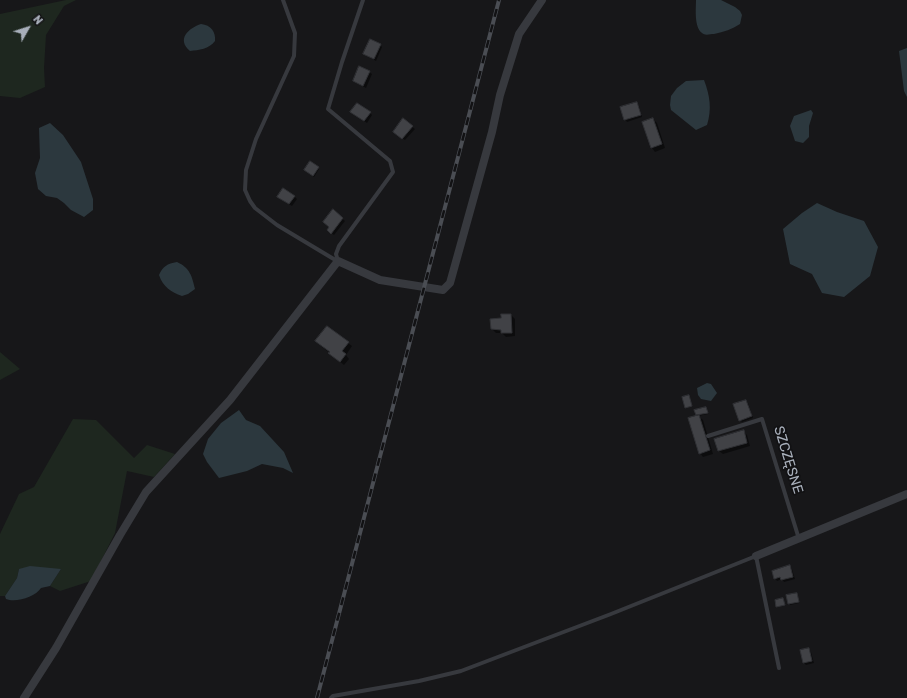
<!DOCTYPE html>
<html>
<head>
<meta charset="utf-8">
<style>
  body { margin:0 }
  #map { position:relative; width:907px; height:698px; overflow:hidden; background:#171719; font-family:Rubik,sans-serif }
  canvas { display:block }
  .north { position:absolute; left:8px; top:8px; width:40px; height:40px; -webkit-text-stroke:3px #121214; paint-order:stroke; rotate:51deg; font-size:11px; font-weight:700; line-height:16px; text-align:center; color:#a8afba }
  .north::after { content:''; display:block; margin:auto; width:14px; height:18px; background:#a8afba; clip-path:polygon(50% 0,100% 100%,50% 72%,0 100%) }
</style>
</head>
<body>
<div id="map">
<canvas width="907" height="698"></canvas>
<div class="north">N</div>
</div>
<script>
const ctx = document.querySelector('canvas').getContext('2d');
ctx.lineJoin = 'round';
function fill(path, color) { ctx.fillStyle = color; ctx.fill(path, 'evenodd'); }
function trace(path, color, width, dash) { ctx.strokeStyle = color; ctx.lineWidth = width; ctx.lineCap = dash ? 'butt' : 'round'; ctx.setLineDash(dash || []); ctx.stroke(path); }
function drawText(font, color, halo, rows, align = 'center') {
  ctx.font = font + ' Rubik,sans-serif'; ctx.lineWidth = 3.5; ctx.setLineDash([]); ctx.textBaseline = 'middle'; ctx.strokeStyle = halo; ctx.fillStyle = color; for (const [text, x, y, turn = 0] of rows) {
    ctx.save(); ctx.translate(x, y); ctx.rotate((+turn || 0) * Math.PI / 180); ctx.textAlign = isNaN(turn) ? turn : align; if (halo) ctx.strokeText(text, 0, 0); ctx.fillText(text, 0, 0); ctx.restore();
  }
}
const green = new Path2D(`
  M66,0H76L64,6L46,35L44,68L45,87L20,98L0,96V14Z
  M0,352L20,369L0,380Z
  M73,419L96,420L134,458L147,445L175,454L154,477L127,471L115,533L91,581L60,591L50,586L61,569H19L17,578L5,596H0V534L19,494L34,487Z`);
const water = new Path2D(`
  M696,0H721L735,7L740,11L742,15L740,24C732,29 724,32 714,34C710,34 705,36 702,33C694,27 696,9 696,0Z
  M201,24C211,25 216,32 215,41C209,49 199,50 190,51C176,39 189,28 201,24Z
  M907,48V97L904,91L899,51Z
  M704,80C710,96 712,109 707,125L696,130L671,110L670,105L671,96L677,88L686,81Z
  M811,110L813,113L809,126V137L803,143L795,141L790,126L794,116Z
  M50,123L63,135L81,162L93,199V210L84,217L71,210L64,203L57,198L46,196L38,189L35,173L40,158L39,128Z
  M817,203L837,212L864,221L878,247L870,276L844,297L822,293L812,274L790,264L783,229L802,213Z
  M177,262C190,268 192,276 195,289L188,294L182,296C171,292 163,287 159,275C163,266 167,264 177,262Z
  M707,383L711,384L717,393L711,401L701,399L698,395L697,388Z
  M239,410L246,420L260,426L284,452L293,473L283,468L262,464L247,471L219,478L207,462L203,454L208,439L221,423Z
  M30,566L61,569L50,586L41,588C35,597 16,603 6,599L5,596L17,578L19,569Z`);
const shadow = new Path2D(`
  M380,45L382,47L376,61L365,54Z
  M369,72L372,74L366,88L354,81Z
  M636,103L639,106L642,117L627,122L625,119Z
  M370,113L372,115L367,123L354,114Z
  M653,119L657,123L665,148L655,152L652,148L644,122Z
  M403,120L415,129L405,140L396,134Z
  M310,163L319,169L314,177L306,171Z
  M294,196L297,199L292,206L281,199Z
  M333,211L345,221L334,235L328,230L330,227Z
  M511,315L515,319V336L506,337L502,333H496L492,329Z
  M348,343L352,346L346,355L349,359L344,365L320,345Z
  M745,401L748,403L753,418L742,422L740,420Z
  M706,408L708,414L698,416L703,420L713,454L703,457L700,453L699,416L697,415Z
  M743,431L747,435L750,446L723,454L719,451Z
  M790,566L792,569L795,579L784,582L782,579L777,581L775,578Z
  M797,594L799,603L790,605L788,596Z
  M809,649L811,652L814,663L806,665L804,663Z`);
const building = new Path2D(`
  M370,39L381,44L374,59L363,54Z
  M359,66L370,71L363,86L353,81Z
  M637,102L641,115L624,120L620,107Z
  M357,103L371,112L364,121L350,112Z
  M403,118L413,126L402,139L393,132Z
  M653,118L662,144L651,148L642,122Z
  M310,161L319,167L313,176L304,170Z
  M283,188L295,196L289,204L277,197Z
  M333,209L343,218L331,234L327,230L329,227L323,222Z
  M501,314H511L512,333H501V330L491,329L490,319L501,318Z
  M327,326L349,342L342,351L346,354L340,362L328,353L330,352L315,341Z
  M689,395L692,406L685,408L682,397Z
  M746,400L752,416L739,421L733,404Z
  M706,407L708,413L696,415L694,410Z
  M699,415L710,450L699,454L688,418Z
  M744,430L747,443L718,451L714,439Z
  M790,565L793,577L781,580L780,577L774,579L772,571Z
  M797,593L799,602L788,604L786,595Z
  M783,598L785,605L776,607L775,600Z
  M809,648L812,661L803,663L800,650Z`);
const lane = new Path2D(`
  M283,0L295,33L294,56L256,139L246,170L245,190L250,201L255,208L277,225L337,261
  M338,261L336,254L339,246L393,172L390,161L328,109L342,62L363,0
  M708,436L762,419L799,539
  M331,698L333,696L419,681L461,671L611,614L756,556L779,668`);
const street = new Path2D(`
  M756,556L907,494
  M24,698L56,648L120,535L146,492L230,400L338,261L380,280L443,290L450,283L492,132L500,95L519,34L542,0`);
const rail = new Path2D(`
  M317,698L499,0`);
const streetNames = [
  ["SZCZĘSNE",788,460,73]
];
fill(green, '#1e271f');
fill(water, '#2c383e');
fill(shadow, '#0007');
fill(building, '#414246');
trace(building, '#303135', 1);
trace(lane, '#37393e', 4);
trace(street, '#37393e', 8);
trace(rail, '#4a4d53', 4);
trace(rail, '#121214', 2.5, [8]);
drawText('14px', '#a8afba', '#121214', streetNames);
</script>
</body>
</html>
